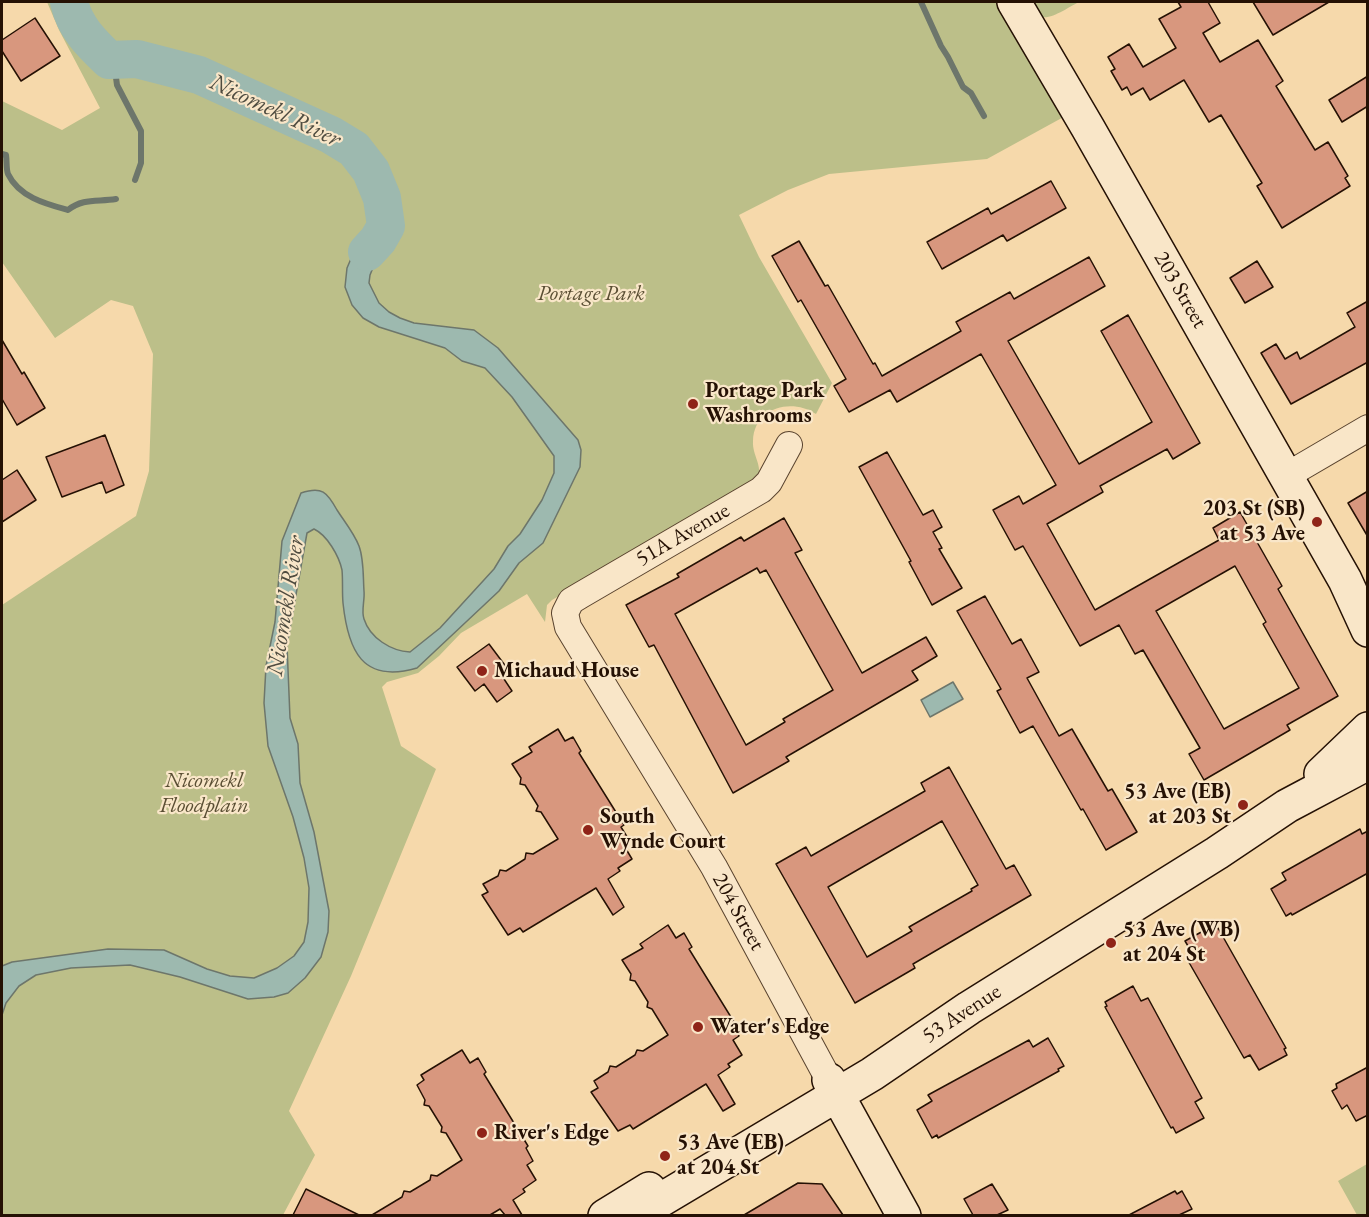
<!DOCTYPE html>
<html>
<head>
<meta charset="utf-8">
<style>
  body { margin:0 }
  #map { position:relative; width:1369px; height:1217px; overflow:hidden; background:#f6d9ab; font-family:"EB Garamond",serif }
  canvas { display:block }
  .frame { position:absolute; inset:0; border:3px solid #251104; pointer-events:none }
</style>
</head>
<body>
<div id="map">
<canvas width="1369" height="1217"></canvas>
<div class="frame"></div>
</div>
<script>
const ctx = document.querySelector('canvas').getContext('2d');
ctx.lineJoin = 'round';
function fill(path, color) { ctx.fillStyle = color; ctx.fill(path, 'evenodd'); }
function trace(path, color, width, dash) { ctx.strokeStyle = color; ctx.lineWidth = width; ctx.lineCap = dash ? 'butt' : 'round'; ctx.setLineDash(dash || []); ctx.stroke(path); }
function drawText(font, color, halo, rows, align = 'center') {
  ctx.font = font + ' "EB Garamond",serif'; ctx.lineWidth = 4.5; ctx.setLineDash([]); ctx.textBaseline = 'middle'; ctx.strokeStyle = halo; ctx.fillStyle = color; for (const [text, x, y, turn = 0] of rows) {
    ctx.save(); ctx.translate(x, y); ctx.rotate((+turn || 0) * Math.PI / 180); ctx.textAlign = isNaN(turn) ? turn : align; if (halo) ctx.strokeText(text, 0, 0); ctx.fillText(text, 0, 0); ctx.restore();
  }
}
const green = new Path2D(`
  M47,2H1002L1069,114L987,159L829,174L788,190L739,215L759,257L832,383L816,414C792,398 754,407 753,441C752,456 764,466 757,481L552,600L547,605L545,622L527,594L461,633L439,656L418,673L387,682L382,687L401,746L436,769L351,976L289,1111L315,1155L283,1215H2V605L136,516L149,471L153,354L133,306L111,300L55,338L2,262V101L62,130L100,108L59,30Z
  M1026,2H1079C1070,6 1049,22 1039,16C1034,13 1030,6 1026,2Z
  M1367,1164V1215H1357L1338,1181Z`);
const water = new Path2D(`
  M397,201L396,234L379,253L370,275L369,283L379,303L389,312L400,318L414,323L474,330L498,348L578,440L581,450L580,467L543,543L519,563L499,591L417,668C362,684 348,650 343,603C342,592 343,581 342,570C339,556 327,535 314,529L307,533L287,645L290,718L298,744L300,783L314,832L329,911L328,932L321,957L305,978L288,993L274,997L248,999L180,977L130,965L71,968L36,975L19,986L6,1003L2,1015V966L12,962L108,949L164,950L207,969L230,976L254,978L277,968L294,956L304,942L308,922L309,888L304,858L293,817L268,746L264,703L266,666L275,622L282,541L301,493C322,486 327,492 337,510C344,521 354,533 359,546C364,559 363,577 364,591C365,600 361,611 364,619C370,638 391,651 410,652L440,628L494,569L508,546L520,534L542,500L554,473V456L512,397L485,368L462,361L445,348L379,327L363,318L352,305L345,287L347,268L353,254L366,240L373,237L379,228L380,211Z
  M953,682L963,699L930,717L921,700Z`);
const stream = new Path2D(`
  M921,2L941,46L948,57L963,87L971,93L984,116
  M109,60L115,70L117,85L141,131V163L135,180
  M2,154L6,155C7,161 6,169 8,174C19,197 46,204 68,210C83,198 97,202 116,199`);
const river = new Path2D(`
  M69,2C75,27 90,42 109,60L137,59L199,75L331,135L354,149L371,171L382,198L386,226L378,240L367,252`);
const building = new Path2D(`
  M1178,2H1208L1220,23L1203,33L1220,62L1258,40L1283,81L1276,86L1315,150L1328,142L1348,176L1345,178L1350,186L1282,228L1257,186L1262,183L1221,115L1209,122L1184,80L1150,100L1143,88L1131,95L1127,87L1122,90L1111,71L1115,69L1108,57L1129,44L1143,67L1176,48L1159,19L1181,7Z
  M1253,2H1329L1273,35Z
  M35,18L60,56L21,81L2,51V40Z
  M1368,76V106L1342,122L1329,100Z
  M1051,181L1066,208L1007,241L1003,235L942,269L927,242L988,208L991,214Z
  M799,241L825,286L828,285L873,364L875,363L882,376L961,331L956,322L1010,292L1014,299L1089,257L1105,286L1008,341L1079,464L1152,422L1101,331L1128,315L1200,443L1173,459L1167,449L1100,486L1103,492L1047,524L1095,610L1219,540L1213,528L1240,512L1282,586L1278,589L1338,696L1287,725L1290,730L1204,780L1189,754L1200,748L1143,650L1135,654L1119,625L1080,646L1023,546L1015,550L993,510L1019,496L1023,504L1056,485L981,354L897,402L890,390L849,412L834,386L846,379L801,300L798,302L772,256ZM1235,566L1266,622L1263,624L1299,688L1224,729L1156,611Z
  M1257,261L1273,287L1245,303L1230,278Z
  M1368,301V362L1291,404L1261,353L1276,344L1285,359L1297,352L1300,359L1355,327L1347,313Z
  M2,340L22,374L24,372L45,408L17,425L2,399Z
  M105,435L124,485L106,493L102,482L62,497L46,457Z
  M887,452L923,515L933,510L942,527L933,532L942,548L939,549L962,588L932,605L909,562L911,561L859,467Z
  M17,470L36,500L2,522V480Z
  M1368,491V537L1348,503Z
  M784,518L802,550L795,553L862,673L926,637L937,656L912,671L918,680L786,757L789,761L733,793L654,645L649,647L626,605L679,577L677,574L741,537L744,541ZM757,568L760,573L766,570L833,690L783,719L785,722L746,745L675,614Z
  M985,596L1012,644L1021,639L1039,672L1027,678L1059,736L1072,729L1108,791L1112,789L1137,832L1106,850L1083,809L1081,810L1033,726L1020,733L997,691L1001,689L957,611Z
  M489,644L507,668L500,673L512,691L497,702L484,684L475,691L457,667Z
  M558,729L565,741L573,737L581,751L579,753L624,825L621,827L629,840L623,844L632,859L618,868L620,871L608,879L624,907L613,915L596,888L523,932L520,928L508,935L482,895L488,892L483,884L498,876L500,870L506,871L525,859L526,853L533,854L558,839L541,812L536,811L538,806L525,785L520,784L521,778L512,764L532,752L529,747Z
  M949,767L1006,869L1014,865L1031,895L913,964L915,968L855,1003L776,864L806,847L811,856L925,791L921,783ZM942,821L978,885L971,889L972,891L909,927L912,931L867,957L828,887Z
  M1360,829L1362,834L1368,831V873L1292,915L1291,913L1286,916L1271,889L1286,880L1282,873Z
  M668,925L676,938L684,933L692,947L689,949L734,1022L731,1023L739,1036L733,1040L742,1055L728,1064L730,1067L718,1075L735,1104L723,1111L706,1084L633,1129L630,1125L618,1131L591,1092L598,1088L594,1081L608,1072L610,1066L616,1067L635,1055L637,1050L643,1051L668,1035L652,1009L647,1007L648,1002L635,981L630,980L631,974L622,960L643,948L640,944Z
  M1214,925L1216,929L1218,928L1286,1048L1284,1049L1287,1055L1259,1070L1250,1055L1244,1058L1187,959L1194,956L1185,941Z
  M1133,986L1141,1001L1148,998L1202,1098L1195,1102L1204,1118L1176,1133L1173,1127L1171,1128L1105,1007L1107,1006L1105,1002Z
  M1048,1038L1064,1066L1058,1069L1059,1071L938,1138L937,1135L932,1138L917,1110L932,1101L928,1095L1029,1040L1033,1047Z
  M462,1050L470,1063L478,1058L486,1072L484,1074L528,1146L526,1148L533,1161L527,1165L536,1180L523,1189L525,1192L513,1200L522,1215H505L500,1209L490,1215H372L402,1197L404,1191L410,1192L430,1180L431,1175L437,1176L462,1160L446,1133L441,1132L442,1127L429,1106L424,1105L425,1100L417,1085L424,1080L421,1075Z
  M1368,1067V1115L1356,1121L1347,1105L1342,1109L1332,1091L1337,1088L1336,1084Z
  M798,1183L822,1184L843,1215H744Z
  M992,1184L1008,1210L997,1215H973L964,1199Z
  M306,1189L359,1215H293Z
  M1175,1191L1177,1194L1182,1191L1192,1209L1179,1215H1129Z`);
const street = new Path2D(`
  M789,445L769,482L761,490L581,595L571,601L565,613L568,627L714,867L829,1080
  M1286,476L1368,428`);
const secondary = new Path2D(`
  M1014,2L1088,128L1345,580L1368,630
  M1321,774L1368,729
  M829,1080L904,1216
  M605,1216L649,1189
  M634,1216L872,1074L969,1008L1217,853L1287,806L1368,763`);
const markers = [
  [693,404,6,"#8f2418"],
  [1317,522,6,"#8f2418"],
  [482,671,6,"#8f2418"],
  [1243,805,6,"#8f2418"],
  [588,830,6,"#8f2418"],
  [1111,943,6,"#8f2418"],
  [698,1027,6,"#8f2418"],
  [482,1133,6,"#8f2418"],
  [665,1156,6,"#8f2418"]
];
const streetNames = [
  ["203 Street",1180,290,60],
  ["51A Avenue",683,535,-30],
  ["204 Street",738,912,61],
  ["53 Avenue",962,1014,-33]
];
const parkNames = [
  ["Portage Park",591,294],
  ["Nicomekl",204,781],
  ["Floodplain",204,806]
];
const poiNames = [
  ["Portage Park",705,391],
  ["Washrooms",705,416],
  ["203 St (SB)",1305,509,"right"],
  ["at 53 Ave",1305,534,"right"],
  ["Michaud House",494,671],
  ["53 Ave (EB)",1231,792,"right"],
  ["at 203 St",1231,817,"right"],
  ["South",600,817],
  ["Wynde Court",600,842],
  ["53 Ave (WB)",1123,930],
  ["at 204 St",1123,955],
  ["Water's Edge",710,1027],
  ["River's Edge",494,1133],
  ["53 Ave (EB)",677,1143],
  ["at 204 St",677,1168]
];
const waterNames = [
  ["Nicomekl River",275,111,25],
  ["Nicomekl River",286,606,-81]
];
fill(green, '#bcbf89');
fill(water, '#9db9af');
trace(water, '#6d766b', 1.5);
trace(stream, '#6d766b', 6);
trace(river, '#9db9af', 38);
fill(building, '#d8977e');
trace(building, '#251104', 1.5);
trace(street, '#59432e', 28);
trace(secondary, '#251104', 36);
trace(street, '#f9e6c8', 26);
trace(secondary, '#f9e6c8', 33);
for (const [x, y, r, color] of markers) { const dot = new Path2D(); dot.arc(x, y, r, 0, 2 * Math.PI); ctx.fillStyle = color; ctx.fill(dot); trace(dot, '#f9e6c8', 2); }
drawText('22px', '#251104', '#f9e6c8', streetNames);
drawText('italic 22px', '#5a4e33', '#f9e6c8', parkNames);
drawText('bold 22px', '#251104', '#f9e6c8', poiNames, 'left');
drawText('italic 24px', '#4f4c40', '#f9e6c8', waterNames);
</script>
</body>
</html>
